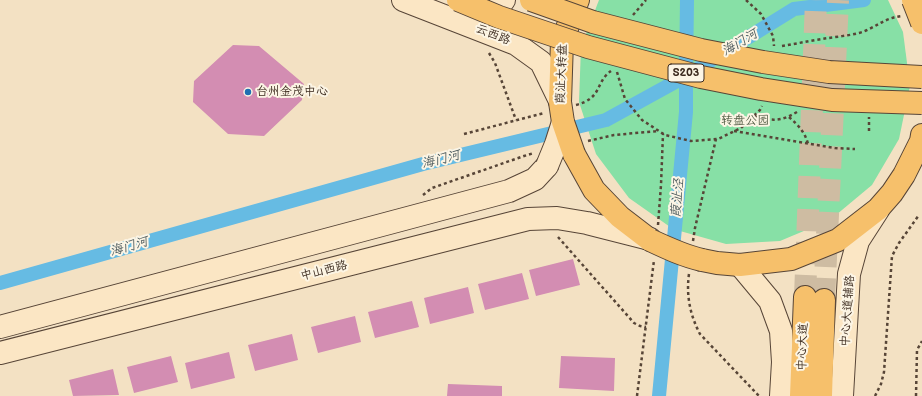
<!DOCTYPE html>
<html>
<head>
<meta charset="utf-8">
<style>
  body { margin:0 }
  canvas { display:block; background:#f3e1c3 }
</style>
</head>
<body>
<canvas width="922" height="396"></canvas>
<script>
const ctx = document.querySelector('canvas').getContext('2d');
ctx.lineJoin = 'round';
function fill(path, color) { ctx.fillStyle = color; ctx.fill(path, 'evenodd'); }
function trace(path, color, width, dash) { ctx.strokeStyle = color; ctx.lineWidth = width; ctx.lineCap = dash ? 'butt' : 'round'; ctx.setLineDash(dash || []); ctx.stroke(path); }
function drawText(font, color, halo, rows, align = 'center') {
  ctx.font = font + ' "Balsamiq Sans","LXGW WenKai TC",sans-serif'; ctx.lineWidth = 4; ctx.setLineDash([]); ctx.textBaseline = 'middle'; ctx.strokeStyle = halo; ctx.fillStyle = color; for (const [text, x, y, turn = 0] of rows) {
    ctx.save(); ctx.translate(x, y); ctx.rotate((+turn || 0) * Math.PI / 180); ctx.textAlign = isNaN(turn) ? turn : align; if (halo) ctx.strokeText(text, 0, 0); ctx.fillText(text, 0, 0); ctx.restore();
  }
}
const green = new Path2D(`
  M599,0H888L903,32L910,86L899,139L872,185L830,220L780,241L726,244L673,229L629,198L596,154L579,102L581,47Z`);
const canal = new Path2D(`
  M0,283L423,164L606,120L686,76L794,9L864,0
  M659,396L686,112V76L687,0`);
const building = new Path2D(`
  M233,45L259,46L304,84L302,100L264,136L228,134L193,102L194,81Z
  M573,259L580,285L536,296L529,270Z
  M522,273L529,299L485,310L478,284Z
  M468,287L474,313L430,324L424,298Z
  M412,301L419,327L375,338L368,312Z
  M355,316L361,342L318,353L311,327Z
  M292,334L298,360L255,371L248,345Z
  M229,352L235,378L191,389L185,363Z
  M171,356L178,382L134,393L127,367Z
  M561,356L615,358L614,391L559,388Z
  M113,369L119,395L73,396L69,380Z
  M448,384L502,386V396H447Z`);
const primaryTunnel = new Path2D(`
  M805,297L816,0
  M824,300L838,0`);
const path = new Path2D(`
  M746,0L761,14L773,36L774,46
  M633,15L646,0
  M782,46C795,44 808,41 822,39C834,37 847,36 859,33C876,28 883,18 902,16
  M489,53L495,63L516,120
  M617,72L625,99L642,120L665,135L691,141L718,139L741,128L760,110L762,106
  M576,105C603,98 595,82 611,71
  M754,116C772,121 780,122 797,112
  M789,117C798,125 805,132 808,144
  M734,131L835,148L855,149
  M869,131V117
  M464,134L544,113
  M588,141L614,135L658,131
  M423,195L432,188L524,156L534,153
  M658,225L661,185L663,134
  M558,237L634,323L640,326L646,327
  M693,241L695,228L716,139
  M689,274C686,295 690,315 700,334L759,396
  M637,396L654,260
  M875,396L881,384L884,372L892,256L899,243L919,215
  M916,396L917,350L922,341`);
const secondary = new Path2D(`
  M403,0L516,44L541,62L559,99
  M477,21L491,17L504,0
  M740,265L770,301L781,331L783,362L781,396
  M0,327L509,191L535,179L547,166
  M0,353L528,219L557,218L587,223L650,239
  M842,396L849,274L858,241L878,210`);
const primary = new Path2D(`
  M560,102L562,41L578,0
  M574,154L594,190L620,217L650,240
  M702,260L717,263L740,265L791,259L838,240L878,209L892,193L904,175L921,141L922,135
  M801,396L805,297
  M821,396L824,300`);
const secondaryBridge = new Path2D(`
  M547,166L556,144L563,122`);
const primaryBridge = new Path2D(`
  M458,0L499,17L588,47L701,77L761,89L832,100L922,103
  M531,0L593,22L701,50L763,62L829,72L922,77
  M913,0L922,23
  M560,102L563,122L574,154
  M650,240C667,248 684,256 702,260`);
const markers = [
  [248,92,4,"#1f6fb2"]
];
const shields = [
  [686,73,36]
];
const shieldNames = [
  ["S203",686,73]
];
const streetNames = [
  ["云西路",493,35,21],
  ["葭沚大转盘",562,74,-88],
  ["中山西路",324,271,-14],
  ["中心大道辅路",848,311,-86],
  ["中心大道",803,347,-88]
];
const poiNames = [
  ["台州金茂中心",256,92]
];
const parkNames = [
  ["转盘公园",745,121]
];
const waterNames = [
  ["海门河",740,43,-31],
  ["海门河",441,160,-14],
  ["葭沚泾",678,198,-85],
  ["海门河",129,247,-16]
];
fill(green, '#87e0a6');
trace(canal, '#66bbe3', 14);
fill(building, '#d38db2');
trace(primaryTunnel, '#cebca2', 22, [22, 11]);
trace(secondary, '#574537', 24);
trace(primary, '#574537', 24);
trace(path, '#574537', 2.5, [3, 3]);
trace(secondary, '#fbe6c4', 22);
trace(primary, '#f6c06b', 22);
trace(secondaryBridge, '#574537', 24, []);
trace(primaryBridge, '#574537', 24, []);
trace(secondaryBridge, '#fbe6c4', 22);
trace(primaryBridge, '#f6c06b', 22);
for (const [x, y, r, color] of markers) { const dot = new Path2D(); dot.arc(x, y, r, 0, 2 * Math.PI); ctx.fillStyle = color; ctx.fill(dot); trace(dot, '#fcf5e5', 1.5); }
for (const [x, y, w] of shields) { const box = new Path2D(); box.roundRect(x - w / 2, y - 9, w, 18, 3); ctx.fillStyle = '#fcf5e5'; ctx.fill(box); trace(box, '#3b2a1e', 1); }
drawText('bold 11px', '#3b2a1e', null, shieldNames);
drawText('12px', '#3b2a1e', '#fcf5e5', streetNames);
drawText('12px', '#3b2a1e', '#fcf5e5', poiNames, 'left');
drawText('12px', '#4e5840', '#fcf5e5', parkNames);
drawText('italic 13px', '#485659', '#fcf5e5', waterNames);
</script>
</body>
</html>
